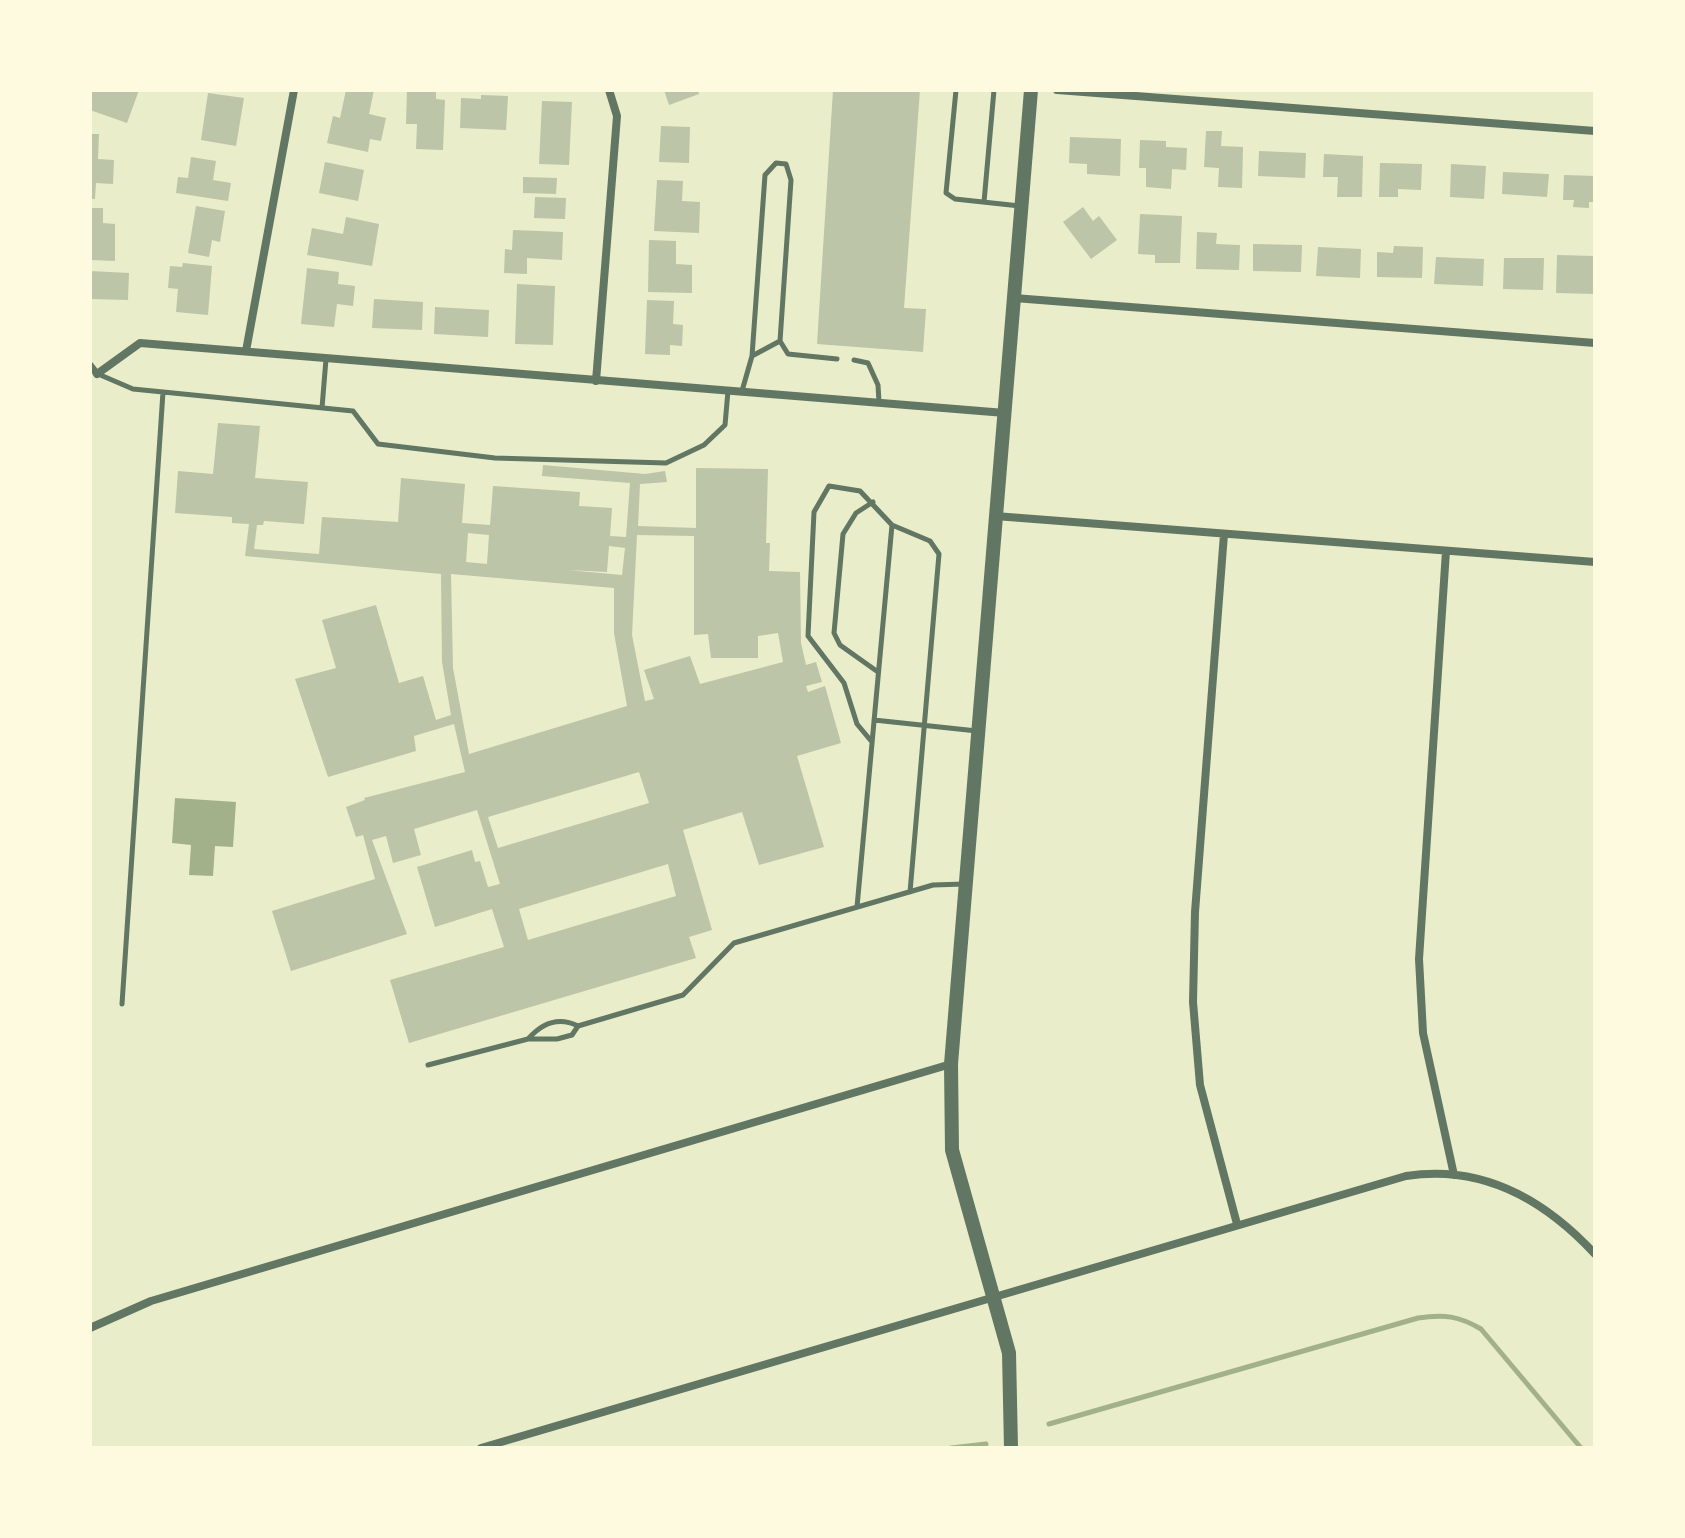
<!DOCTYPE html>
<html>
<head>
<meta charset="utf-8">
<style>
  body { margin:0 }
  #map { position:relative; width:1685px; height:1538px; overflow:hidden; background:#e9edc9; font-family:"Fira Sans",sans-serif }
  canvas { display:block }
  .frame { position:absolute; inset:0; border:92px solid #fefae0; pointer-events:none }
</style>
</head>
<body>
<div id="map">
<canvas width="1685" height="1538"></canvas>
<div class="frame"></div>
</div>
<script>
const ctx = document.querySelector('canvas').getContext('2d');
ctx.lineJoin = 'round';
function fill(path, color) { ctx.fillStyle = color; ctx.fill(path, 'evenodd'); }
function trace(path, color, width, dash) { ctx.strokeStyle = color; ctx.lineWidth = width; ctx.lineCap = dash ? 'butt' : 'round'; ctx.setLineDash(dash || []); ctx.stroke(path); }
const water = new Path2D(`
  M175,798L236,802L233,847L215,846L213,876L189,875L191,845L172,843Z`);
const stream = new Path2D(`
  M1049,1424L1418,1318C1444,1314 1459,1316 1481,1329L1581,1448
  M951,1448L986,1444`);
const building = new Path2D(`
  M90,90H139L127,123L90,110Z
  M346,90H374L369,114L386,118L381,141L370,139L368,152L327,143L333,116L340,118Z
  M407,90H436V99L445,100L443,150L416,149L417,124H406Z
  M664,90H698L699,94L669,105Z
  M833,90H920L904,308L926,309L923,352L817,344Z
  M208,93L244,98L236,146L201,140Z
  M481,95L508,96L506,130L460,128L461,98L481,99Z
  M542,101L572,102L569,165L539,164Z
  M661,126L690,127L689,163L659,162Z
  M1206,131H1222L1221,146L1243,147L1242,188L1218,187L1219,168L1204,167Z
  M90,134H99L98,159L114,160L113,184L96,183L95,199H90Z
  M1070,137L1121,139L1120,176L1087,174V164L1069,163Z
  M1140,140L1166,141V147L1187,148L1186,170L1172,169L1171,189L1146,187V168H1139Z
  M1259,151L1306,153L1305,178L1258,176Z
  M1324,154L1363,156L1362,197H1337L1338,177H1323Z
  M191,157L216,161L213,180L231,183L228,201L176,193L178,177L188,178Z
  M325,162L364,170L358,201L319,193Z
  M1380,163L1422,164L1421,190L1398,189V197H1379Z
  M1451,164L1486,166L1484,199L1450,197Z
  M1503,172L1549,174L1547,197L1502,194Z
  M1564,175L1595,176V202H1589V208L1573,207L1574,200H1563Z
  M523,177L557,178L556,194L523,193Z
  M657,180L683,181L682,201L700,202L699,233L654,231Z
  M535,197L566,198L565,219L534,218Z
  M196,206L225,211L220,242L212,240L209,257L188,253Z
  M1083,207L1093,221L1099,216L1117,240L1091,259L1063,222Z
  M90,208H103V223L115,224V261L90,260Z
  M1140,214L1182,216L1180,263H1155V255L1138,254Z
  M346,217L379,224L372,266L307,255L312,228L343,234Z
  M513,230L563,232L562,260L527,258V274L504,273L505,249L512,250Z
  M1197,232L1217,233L1216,244L1240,245L1239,270L1196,269Z
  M649,240L676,241V264L692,265V293L648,292Z
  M1253,244L1302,245L1301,272L1253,271Z
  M1394,246L1423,247L1422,278L1377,277V252L1393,253Z
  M1318,247L1361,249L1360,278L1316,276Z
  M1557,255L1595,256V294L1556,293Z
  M1436,257L1484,259L1483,286L1434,284Z
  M1504,258H1544L1543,290L1503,289Z
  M183,263L212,266L208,315L176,312L178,289L168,288L170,266L182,267Z
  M307,268L339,272L338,284L355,286L353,306L337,304L334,327L301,324Z
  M90,271L129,273L128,300L90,299Z
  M517,284L555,286L553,345L515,344Z
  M374,299L423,302L422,330L372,328Z
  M647,300L674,301L673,324L683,325L682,346L670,345V355L645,354Z
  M435,307L489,310L488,337L434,334Z
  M218,423L260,426L255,478L308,482L304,524L264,521L263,525H257L254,549L319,554L322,517L398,522L401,478L465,484L462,523L490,525L493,486L580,492L579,506L612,508L610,536L626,537L630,483L542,476L543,465L645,474L665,471L667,482L640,484L638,526L696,528V468L768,469L766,543H770L769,571L800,572L801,643L806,665L816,662L822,682L806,686L808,692L825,686L841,743L797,756L824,847L759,865L742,812L683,830L712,930L689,937L696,958L409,1043L390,980L504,947L492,909L435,927L417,867L472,850L475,862L480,861L488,887L500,884L477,810L414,829L421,855L393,863L386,836L372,840L407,934L291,971L272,911L375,879L363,835L356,837L346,807L365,800L364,798L465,772L454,724L414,736L416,751L328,777L295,679L336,668L322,620L376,605L399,683L423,676L436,720L451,715L442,662L441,574L245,556L249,524L232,523V517L175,513L178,471L213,474ZM468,533L489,535L487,564L466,562ZM637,535L694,536V635L708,634L711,658H758V636L778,633L783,662L700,684L690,656L644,670L654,699L645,701L632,635ZM609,546L625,548L622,575L567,570L607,572ZM451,574L614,588V633L627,706L469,754L453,668ZM639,772L649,803L498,848L488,817ZM668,864L676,896L528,940L519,909Z`);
const service = new Path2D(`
  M956,90L946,193L955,199L1020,206
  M984,202L994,90
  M780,341L788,354L837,359
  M854,360L868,363L878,385L879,402
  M98,374L133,389L353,411L378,444L495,458L666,463L704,445L725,425L728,391
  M742,391L752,356L765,175L776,163L786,164L791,180L780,341L752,356
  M322,408L326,359
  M873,502L856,513L843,534L834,633L840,645L878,672
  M874,720L977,731
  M872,742L857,724L844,683L808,636L814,512L829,486L860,491L892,525
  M857,907L892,525L930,541L939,554L910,892
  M122,1004L163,392
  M578,1026C558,1016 542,1023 528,1039H557L572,1035L578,1026L683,995L734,943L933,885L964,884
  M428,1065L528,1039`);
const pedestrian = new Path2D(`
  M90,365L97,374`);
const minor = new Path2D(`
  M1057,90L1595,131
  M1014,298L1595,343
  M246,351L294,90
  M97,374L140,343L1005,413
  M596,381L617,116L609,90
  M995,516L1595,562
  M1224,534L1195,912L1193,1002L1200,1085L1237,1224
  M1446,551L1419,959L1423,1033L1454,1175
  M90,1328L151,1301L951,1064
  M481,1448L1406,1176C1482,1164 1545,1200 1595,1254`);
const tertiary = new Path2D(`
  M1011,1448L1009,1353L952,1150L951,1064L1031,90`);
fill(water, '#a3b18a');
trace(stream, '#a3b18a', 5);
fill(building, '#bcc5a7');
trace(service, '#617663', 5);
trace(pedestrian, '#617663', 7);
trace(minor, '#617663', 8);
trace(tertiary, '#617663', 14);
</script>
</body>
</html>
